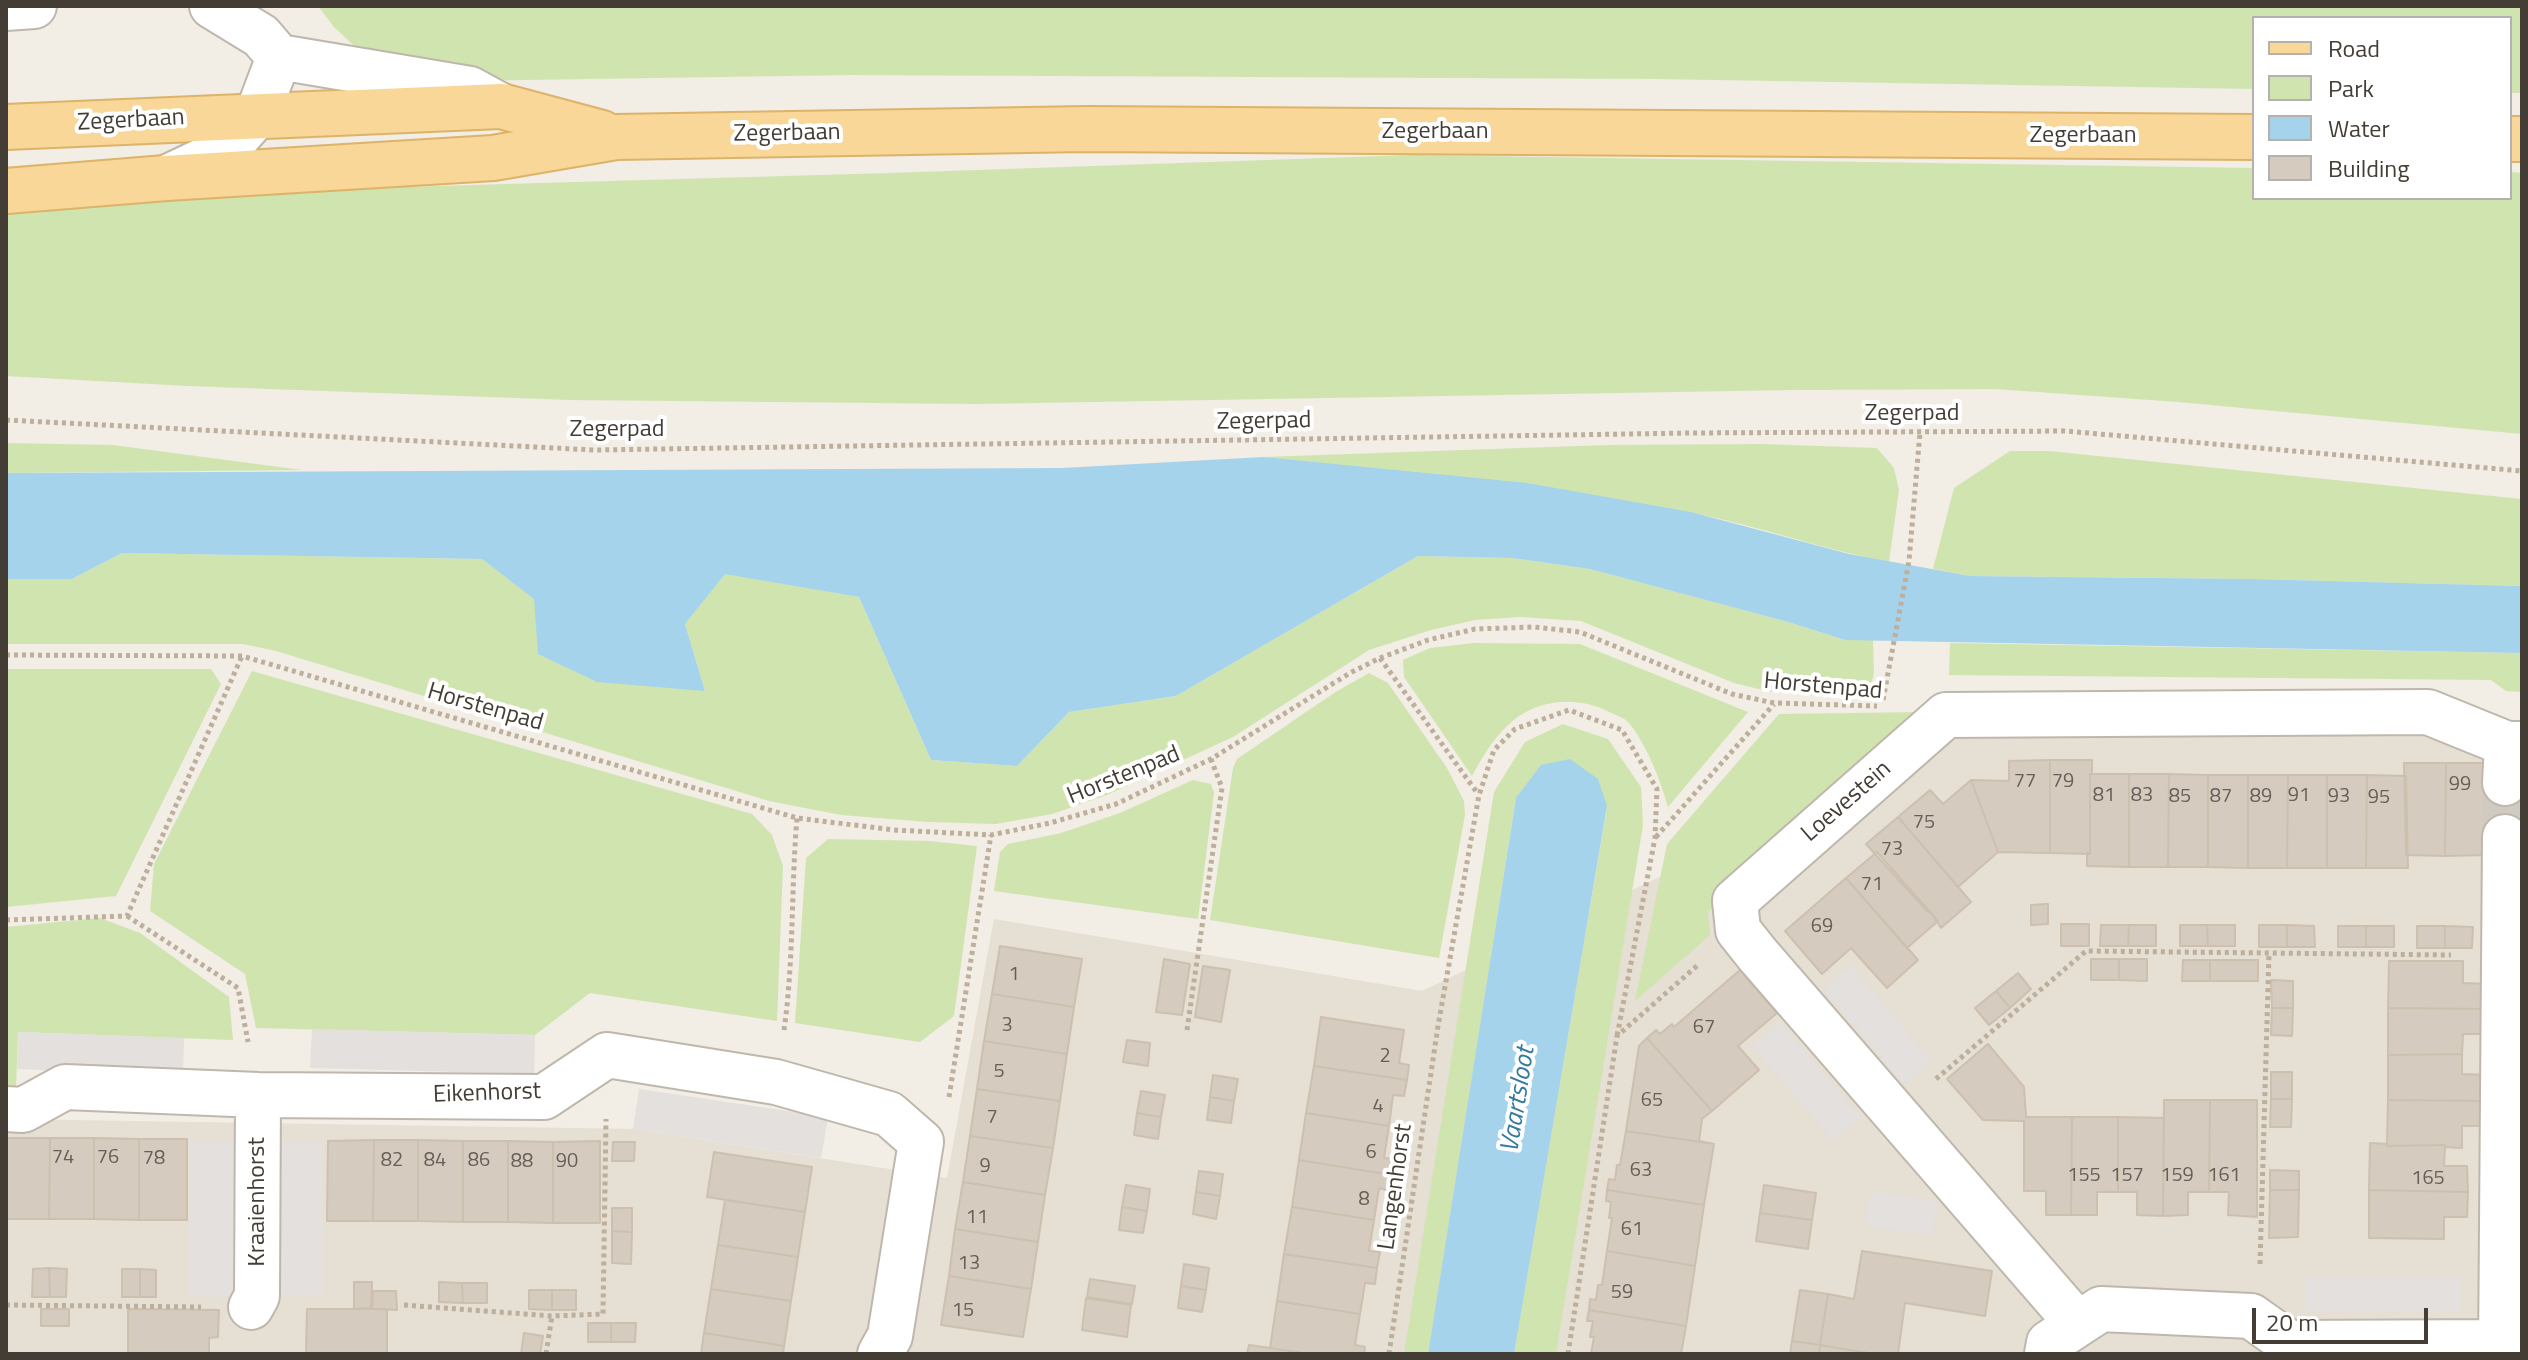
<!DOCTYPE html>
<html>
<head>
<meta charset="utf-8">
<style>
  body { margin:0 }
  #map { position:relative; width:2528px; height:1360px; overflow:hidden; background:#f2ede5; font-family:"Titillium Web",sans-serif }
  canvas { display:block }
  .frame { position:absolute; inset:0; border:8px solid #443d35; pointer-events:none }
  .legend { position:absolute; left:2252px; top:16px; width:260px; height:184px; box-sizing:border-box; background:#fff; border:2px solid #b4b1ae; margin:0; padding:10px 14px; list-style:none; font-size:24px; color:#443d35 }
  .legend li { display:flex; align-items:center; gap:16px; height:40px }
  .legend b { width:40px; border:2px solid #b4b1ae }
  .scale { position:absolute; left:2252px; top:1308px; width:176px; height:36px; box-sizing:border-box; border:4px solid #443d35; border-top:0; padding-left:10px; font-size:24px; line-height:28px; white-space:nowrap; color:#443d35; -webkit-text-stroke:6px #fff; paint-order:stroke }
</style>
</head>
<body>
<div id="map">
<canvas width="2528" height="1360"></canvas>
<div class="frame"></div>
<ul class="legend">
<li><b style="height:10px;background:#f8d798"></b>Road</li>
<li><b style="height:22px;background:#d0e4b0"></b>Park</li>
<li><b style="height:22px;background:#a5d3eb"></b>Water</li>
<li><b style="height:22px;background:#d6cbbf"></b>Building</li>
</ul>
<div class="scale">20 m</div>
</div>
<script>
const ctx = document.querySelector('canvas').getContext('2d');
ctx.lineJoin = 'round';
function fill(path, color) { ctx.fillStyle = color; ctx.fill(path, 'evenodd'); }
function trace(path, color, width, dash) { ctx.strokeStyle = color; ctx.lineWidth = width; ctx.lineCap = dash ? 'butt' : 'round'; ctx.setLineDash(dash || []); ctx.stroke(path); }
function drawText(font, color, halo, rows, align = 'center') {
  ctx.font = font + ' "Titillium Web",sans-serif'; ctx.lineWidth = 8; ctx.setLineDash([]); ctx.textBaseline = 'middle'; ctx.strokeStyle = halo; ctx.fillStyle = color; for (const [text, x, y, turn = 0] of rows) {
    ctx.save(); ctx.translate(x, y); ctx.rotate((+turn || 0) * Math.PI / 180); ctx.textAlign = isNaN(turn) ? turn : align; if (halo) ctx.strokeText(text, 0, 0); ctx.fillText(text, 0, 0); ctx.restore();
  }
}
const residential = new Path2D(`
  M2522,726V1354H6V1119L633,1129L947,1178L994,919L1422,991L1947,739Z`);
const green = new Path2D(`
  M318,6H2522V93H2510V18H2254V89L1656,79L851,75L393,82L334,27Z
  M1412,155L2254,168V198H2510V172L2522,173V434L2178,402L1995,389L1794,390L976,404L571,400L187,386L6,376V204L87,196L890,173Z
  M6,443L113,445L302,470L6,473Z
  M1762,444L1877,448L1894,468L1899,490L1889,562C1821,549 1756,525 1688,512C1548,485 1405,474 1264,457L1607,445Z
  M2010,451H2049L2522,499V586L2252,579L1970,576L1933,569L1954,488Z
  M122,553L482,559L535,599L705,691L685,624L725,573L859,597L931,760L1017,766L1069,712L1176,696L1418,556L1512,558L1590,569L1788,622L1845,640H1873L1874,673L1869,694L1822,696L1771,692L1734,683L1581,621L1520,617L1475,620L1431,630L1369,650L1233,737L1107,795L1052,814L996,824L928,822L841,815L769,801L276,651L243,644H6V579H72Z
  M1474,643L1580,644L1748,712L1668,807C1660,779 1648,748 1630,724C1625,718 1616,715 1609,712C1577,695 1534,699 1507,726C1492,740 1482,758 1472,776L1404,677L1403,660L1430,648Z
  M1950,643L2522,653V692L2506,691L2491,680L1949,675Z
  M6,669H211L221,684L116,896L6,907Z
  M252,671L752,814L772,835L783,866L777,1021L590,993L535,1035L256,1028L245,974L150,911L154,864Z
  M1369,673L1388,683L1447,768L1464,801L1465,815L1439,958L1210,920L1233,768L1237,759L1334,693Z
  M1924,712L1708,912L1710,935L1635,1001L1667,844L1779,714Z
  M1563,724L1608,739L1641,787L1643,825L1556,1354H1514L1607,807L1516,798L1428,1354H1404L1494,792L1525,742Z
  M1193,780L1211,784L1214,793L1198,919L994,891L1000,852L1008,844L1061,833L1120,813Z
  M828,839L929,841L977,846L954,1016L920,1042L795,1023L806,858Z
  M100,918L140,933L229,997L233,1040L18,1032L16,1088H6V927Z`);
const parking = new Path2D(`
  M1850,965L1932,1061L1904,1085L1823,989Z
  M1779,1021L1861,1117L1833,1141L1751,1045Z
  M312,1029L535,1035L534,1074L310,1068Z
  M18,1032L184,1038L183,1075L17,1069Z
  M639,1089L828,1117L821,1158L633,1129Z
  M190,1142H322V1296H190Z
  M1870,1192L1938,1201L1932,1236L1865,1226Z
  M2305,1278H2462V1312H2305Z`);
const water = new Path2D(`
  M1264,457L1527,483L1691,512L1849,554L1970,576L2252,579L2522,586V653L1845,640L1788,622L1590,569L1512,558L1418,556L1176,696L1069,712L1017,766L931,760L859,597L725,574L685,624L705,691L597,682L538,654L534,599L482,559L122,553L72,579H6V473L1062,468Z
  M1570,759L1598,779L1607,806L1514,1354H1428L1516,798L1541,765Z`);
const building = new Path2D(`
  M2050,760V853L1998,852L1971,780L2009,781V761Z
  M2050,760H2092V774H2090V854L2050,853Z
  M2404,763H2446L2445,856L2406,855Z
  M2446,763H2488L2505,783V837L2487,855L2445,856Z
  M2090,774H2129V867L2087,866V853L2090,854Z
  M2129,774H2169L2168,867H2129Z
  M2169,774L2208,775V867H2168Z
  M2208,775H2248V868L2208,867Z
  M2248,775H2288L2287,868H2248Z
  M2288,775H2327V868H2287Z
  M2327,775H2367L2366,868H2327Z
  M2367,775L2406,776L2408,868H2366Z
  M1971,780L1998,852L1958,887L1898,817L1930,790L1943,804Z
  M2505,783H2522V837H2505Z
  M1898,817L1971,902L1941,928L1930,911L1928,912L1866,844Z
  M1877,852L1938,921L1907,948L1846,878Z
  M1846,878L1918,960L1887,988L1851,948L1822,974L1785,931Z
  M2048,904V924L2031,925V905Z
  M2061,924H2089V946H2061Z
  M2101,925H2129L2128,946H2100Z
  M2129,925H2156V946H2128Z
  M2180,925H2207L2208,946H2180Z
  M2207,925H2235V946H2208Z
  M2259,925H2287V947H2259Z
  M2287,925L2314,926L2315,947H2287Z
  M2338,926H2366V947H2338Z
  M2366,926H2394V947H2366Z
  M2417,926H2445V948H2417Z
  M2445,926L2473,927L2472,948H2445Z
  M1000,946L1082,959L1074,1007L992,994Z
  M1164,959L1190,964L1182,1015L1156,1012Z
  M2091,959H2119V980H2091Z
  M2119,959H2147V981L2119,980Z
  M2183,960H2210V981H2182Z
  M2210,960H2258V981H2210Z
  M2389,961H2463V983L2486,984V1009L2388,1008Z
  M1203,966L1230,970L1221,1022L1195,1017Z
  M1740,970L1777,1013L1738,1046L1759,1070L1712,1111L1647,1038L1656,1030L1660,1034L1672,1024L1674,1027Z
  M2018,973L2031,989L2010,1008L1996,991Z
  M2271,980L2293,981V1008H2272Z
  M1996,991L2010,1008L1989,1025L1975,1008Z
  M992,994L1074,1007L1067,1054L984,1041Z
  M2272,1008H2293L2292,1036L2271,1035Z
  M2388,1008L2486,1009V1034H2463L2462,1054L2388,1055Z
  M1321,1017L1404,1030L1399,1063L1409,1065L1407,1080L1314,1066Z
  M1647,1038L1712,1111L1702,1119L1699,1141L1714,1144L1626,1131L1639,1046Z
  M1127,1040L1150,1043L1148,1066L1123,1062Z
  M984,1041L1067,1054L1060,1101L977,1089Z
  M1988,1044L2024,1087L2026,1117H2072L2071,1215H2046V1191H2024V1121L1983,1120L1947,1079Z
  M2462,1054V1074L2486,1075V1101L2388,1100V1055Z
  M1314,1066L1407,1080L1404,1096L1393,1095L1389,1126L1306,1113Z
  M2271,1072H2292V1099H2271Z
  M1213,1075L1238,1079L1234,1101L1210,1097Z
  M977,1089L1060,1101L1053,1148L970,1136Z
  M1141,1091L1165,1095L1161,1117L1137,1113Z
  M1210,1097L1234,1101L1231,1123L1207,1120Z
  M2271,1099H2292L2291,1127H2270Z
  M2164,1100H2210L2209,1192H2188V1215L2163,1216Z
  M2210,1100H2257V1217L2228,1215L2229,1192H2209Z
  M2388,1100L2486,1101L2485,1126H2462V1148L2445,1147V1145L2387,1146Z
  M1137,1113L1161,1117L1158,1139L1134,1135Z
  M1306,1113L1389,1126L1384,1158L1395,1159L1392,1175L1299,1160Z
  M2072,1117H2118V1192H2097V1215H2071Z
  M2118,1117L2164,1118L2163,1216L2137,1215V1192H2118Z
  M1626,1131L1714,1144L1704,1205L1607,1190L1609,1179L1615,1180L1617,1165H1620Z
  M970,1136L1053,1148L1045,1195L963,1182Z
  M6,1138H50L49,1219H6Z
  M50,1138H94V1219H49Z
  M94,1138L139,1139V1220L94,1219Z
  M139,1139H187V1220H139Z
  M374,1140H418V1221H373Z
  M374,1140L373,1221H327L328,1141Z
  M418,1140L463,1141V1222L418,1221Z
  M463,1141H508V1222H463Z
  M508,1141L553,1142V1223L508,1222Z
  M600,1141V1223H553V1142Z
  M613,1142H635L634,1161H612Z
  M2370,1143L2387,1144V1146L2445,1145L2444,1166H2467L2468,1192L2369,1190Z
  M714,1152L812,1167L805,1212L707,1197Z
  M1299,1160L1392,1175L1389,1191L1379,1188L1374,1220L1292,1207Z
  M2270,1170L2299,1171V1190H2270Z
  M1199,1171L1223,1174L1220,1196L1196,1192Z
  M963,1182L1045,1195L1038,1242L955,1229Z
  M1126,1185L1150,1189L1147,1211L1122,1207Z
  M1764,1185L1816,1193L1812,1220L1760,1213Z
  M1607,1190L1704,1205L1695,1266L1607,1251L1612,1218H1609L1611,1202L1606,1201Z
  M2270,1190H2299L2298,1237L2269,1238Z
  M2369,1190L2468,1192L2467,1217H2444V1239L2369,1238Z
  M1196,1192L1220,1196L1216,1219L1193,1214Z
  M725,1200L805,1212L798,1257L718,1245Z
  M1122,1207L1147,1211L1143,1233L1119,1230Z
  M1292,1207L1374,1220L1369,1251L1380,1252L1377,1268L1284,1254Z
  M612,1208H632V1232L612,1231Z
  M1760,1213L1812,1220L1808,1249L1756,1241Z
  M955,1229L1038,1242L1031,1289L949,1276Z
  M612,1231L632,1232L631,1264L612,1263Z
  M718,1245L798,1257L791,1301L711,1289Z
  M1607,1251L1695,1266L1686,1326L1589,1310L1590,1299L1596,1300L1598,1285H1602Z
  M1862,1251L1992,1271L1985,1316L1905,1303L1898,1354H1874L1820,1345L1828,1294L1854,1299Z
  M1284,1254L1377,1268L1375,1284L1365,1283L1360,1314L1277,1301Z
  M1184,1264L1209,1268L1206,1290L1181,1286Z
  M49,1268L67,1269L66,1297H50Z
  M49,1268L50,1297H32L33,1269Z
  M122,1269H140V1297H122Z
  M140,1269L156,1270V1297H140Z
  M949,1276L1031,1289L1023,1337L941,1325Z
  M1090,1279L1135,1286L1132,1304L1087,1297Z
  M354,1282H372L371,1308L354,1309Z
  M439,1282L462,1283L463,1303L439,1302Z
  M462,1283H487V1303H463Z
  M1181,1286L1206,1290L1202,1312L1178,1308Z
  M711,1289L791,1301L784,1346L704,1333Z
  M529,1290H552V1310L529,1309Z
  M552,1290H576V1310H552Z
  M1800,1290L1828,1294L1820,1345L1792,1341Z
  M373,1291H396L397,1310L372,1309Z
  M1086,1298L1131,1305L1127,1337L1082,1330Z
  M1277,1301L1360,1314L1355,1345L1365,1347L1364,1354H1310L1270,1348Z
  M41,1309H69V1326H41Z
  M128,1309L219,1310L218,1337L209,1338V1354H128Z
  M307,1309H387V1354H306Z
  M1589,1310L1686,1326L1681,1354H1591L1594,1337H1590L1593,1321H1587Z
  M588,1323H611V1342H588Z
  M611,1323H636L635,1342H611Z
  M524,1333L543,1336L540,1354H521Z
  M704,1333L784,1346L783,1354H701Z
  M1792,1341L1820,1345L1819,1354H1790Z
  M1249,1345L1270,1348L1310,1354H1247Z
  M1820,1345L1874,1354H1819Z`);
const minorTunnel = new Path2D(`
  M2505,837V783`);
const path = new Path2D(`
  M6,420L594,450L1691,433L2065,431L2522,471
  M6,655L242,656L797,818L894,830L991,835L1050,823L1116,804L1211,759L1350,673L1380,658L1428,640L1475,629L1534,627L1580,632L1732,694L1774,703L1877,706
  M1380,658L1478,794
  M1883,700L1909,561L1920,432
  M1656,837L1774,704
  M127,916L238,988L248,1042
  M6,920L127,916L242,656
  M784,1030C794,960 791,888 797,818
  M1187,1030L1222,788L1211,759
  M1936,1079L2086,951L2451,955
  M949,1097L991,835
  M2260,1264L2269,953
  M6,1305L201,1307
  M404,1305L552,1316L603,1314L606,1119
  M546,1354L552,1316
  M1389,1354L1438,1026L1479,795L1494,750L1515,729L1569,710L1622,730L1657,789L1655,838L1617,1036
  M1568,1354L1617,1036L1698,965`);
const minor = new Path2D(`
  M6,8L34,6
  M279,57L470,89L501,106
  M166,178L227,149L257,115L279,57L261,36L212,6
  M2505,783L2507,744
  M6,1109L23,1110L65,1087L258,1095L544,1097L607,1055L776,1082L889,1114L921,1142L890,1336L880,1354
  M251,1307L257,1296L258,1095
  M2077,1323L1757,954L1738,930L1735,901L1946,715L2428,712L2507,744H2522
  M2047,1354L2049,1343L2101,1309L2251,1316L2289,1343L2501,1342L2522,1332
  M2501,1354L2505,837`);
const major = new Path2D(`
  M6,127L501,106L602,133
  M2510,139H2522
  M6,191L166,178L493,158L616,137L1087,129L2254,137`);
const numberNames = [
  ["77",2025,782],
  ["79",2063,782],
  ["99",2460,785],
  ["81",2104,796],
  ["83",2142,796],
  ["91",2299,796],
  ["85",2180,797],
  ["87",2221,797],
  ["89",2261,797],
  ["93",2339,797],
  ["95",2379,798],
  ["75",1924,823],
  ["73",1892,850],
  ["71",1872,885],
  ["69",1822,927],
  ["1",1014,975],
  ["3",1007,1026],
  ["67",1704,1028],
  ["2",1385,1057],
  ["5",999,1072],
  ["65",1652,1101],
  ["4",1378,1107],
  ["7",992,1118],
  ["6",1371,1153],
  ["74",63,1158],
  ["76",108,1158],
  ["78",154,1159],
  ["82",392,1161],
  ["84",435,1161],
  ["86",479,1161],
  ["88",522,1162],
  ["90",567,1162],
  ["9",985,1167],
  ["63",1641,1171],
  ["155",2084,1176],
  ["157",2127,1176],
  ["159",2177,1176],
  ["161",2224,1176],
  ["165",2428,1179],
  ["8",1364,1200],
  ["11",977,1218],
  ["61",1632,1230],
  ["13",969,1264],
  ["59",1622,1293],
  ["15",963,1311]
];
const streetNames = [
  ["Zegerbaan",131,121,-3],
  ["Zegerbaan",1435,132],
  ["Zegerbaan",787,134,-1],
  ["Zegerbaan",2083,136],
  ["Zegerpad",1912,414],
  ["Zegerpad",1264,422,-1],
  ["Zegerpad",617,430],
  ["Horstenpad",1823,687,5],
  ["Horstenpad",485,708,16],
  ["Horstenpad",1124,776,-22],
  ["Loevestein",1847,802,-41],
  ["Eikenhorst",487,1094,-2],
  ["Langenhorst",1396,1187,-82],
  ["Kraaienhorst",258,1202,-90]
];
const waterNames = [
  ["Vaartsloot",1519,1100,-81]
];
fill(residential, '#e5dfd4');
fill(green, '#d0e4b0');
fill(parking, '#e3e0dd');
fill(water, '#a5d3eb');
fill(building, '#d6cbbf');
trace(building, '#cdc0af', 2);
trace(minorTunnel, '#cfcac2', 44, [44, 22]);
trace(minor, '#bfb7ac', 48);
trace(major, '#dcb369', 48);
trace(path, '#bdaf9b', 5, [4, 4]);
trace(minor, '#fff', 44);
trace(major, '#f8d798', 44);
drawText('20px', '#686058', null, numberNames);
drawText('24px', '#443d35', '#fff', streetNames);
drawText('italic 26px', '#337aa1', '#fff', waterNames);
</script>
</body>
</html>
